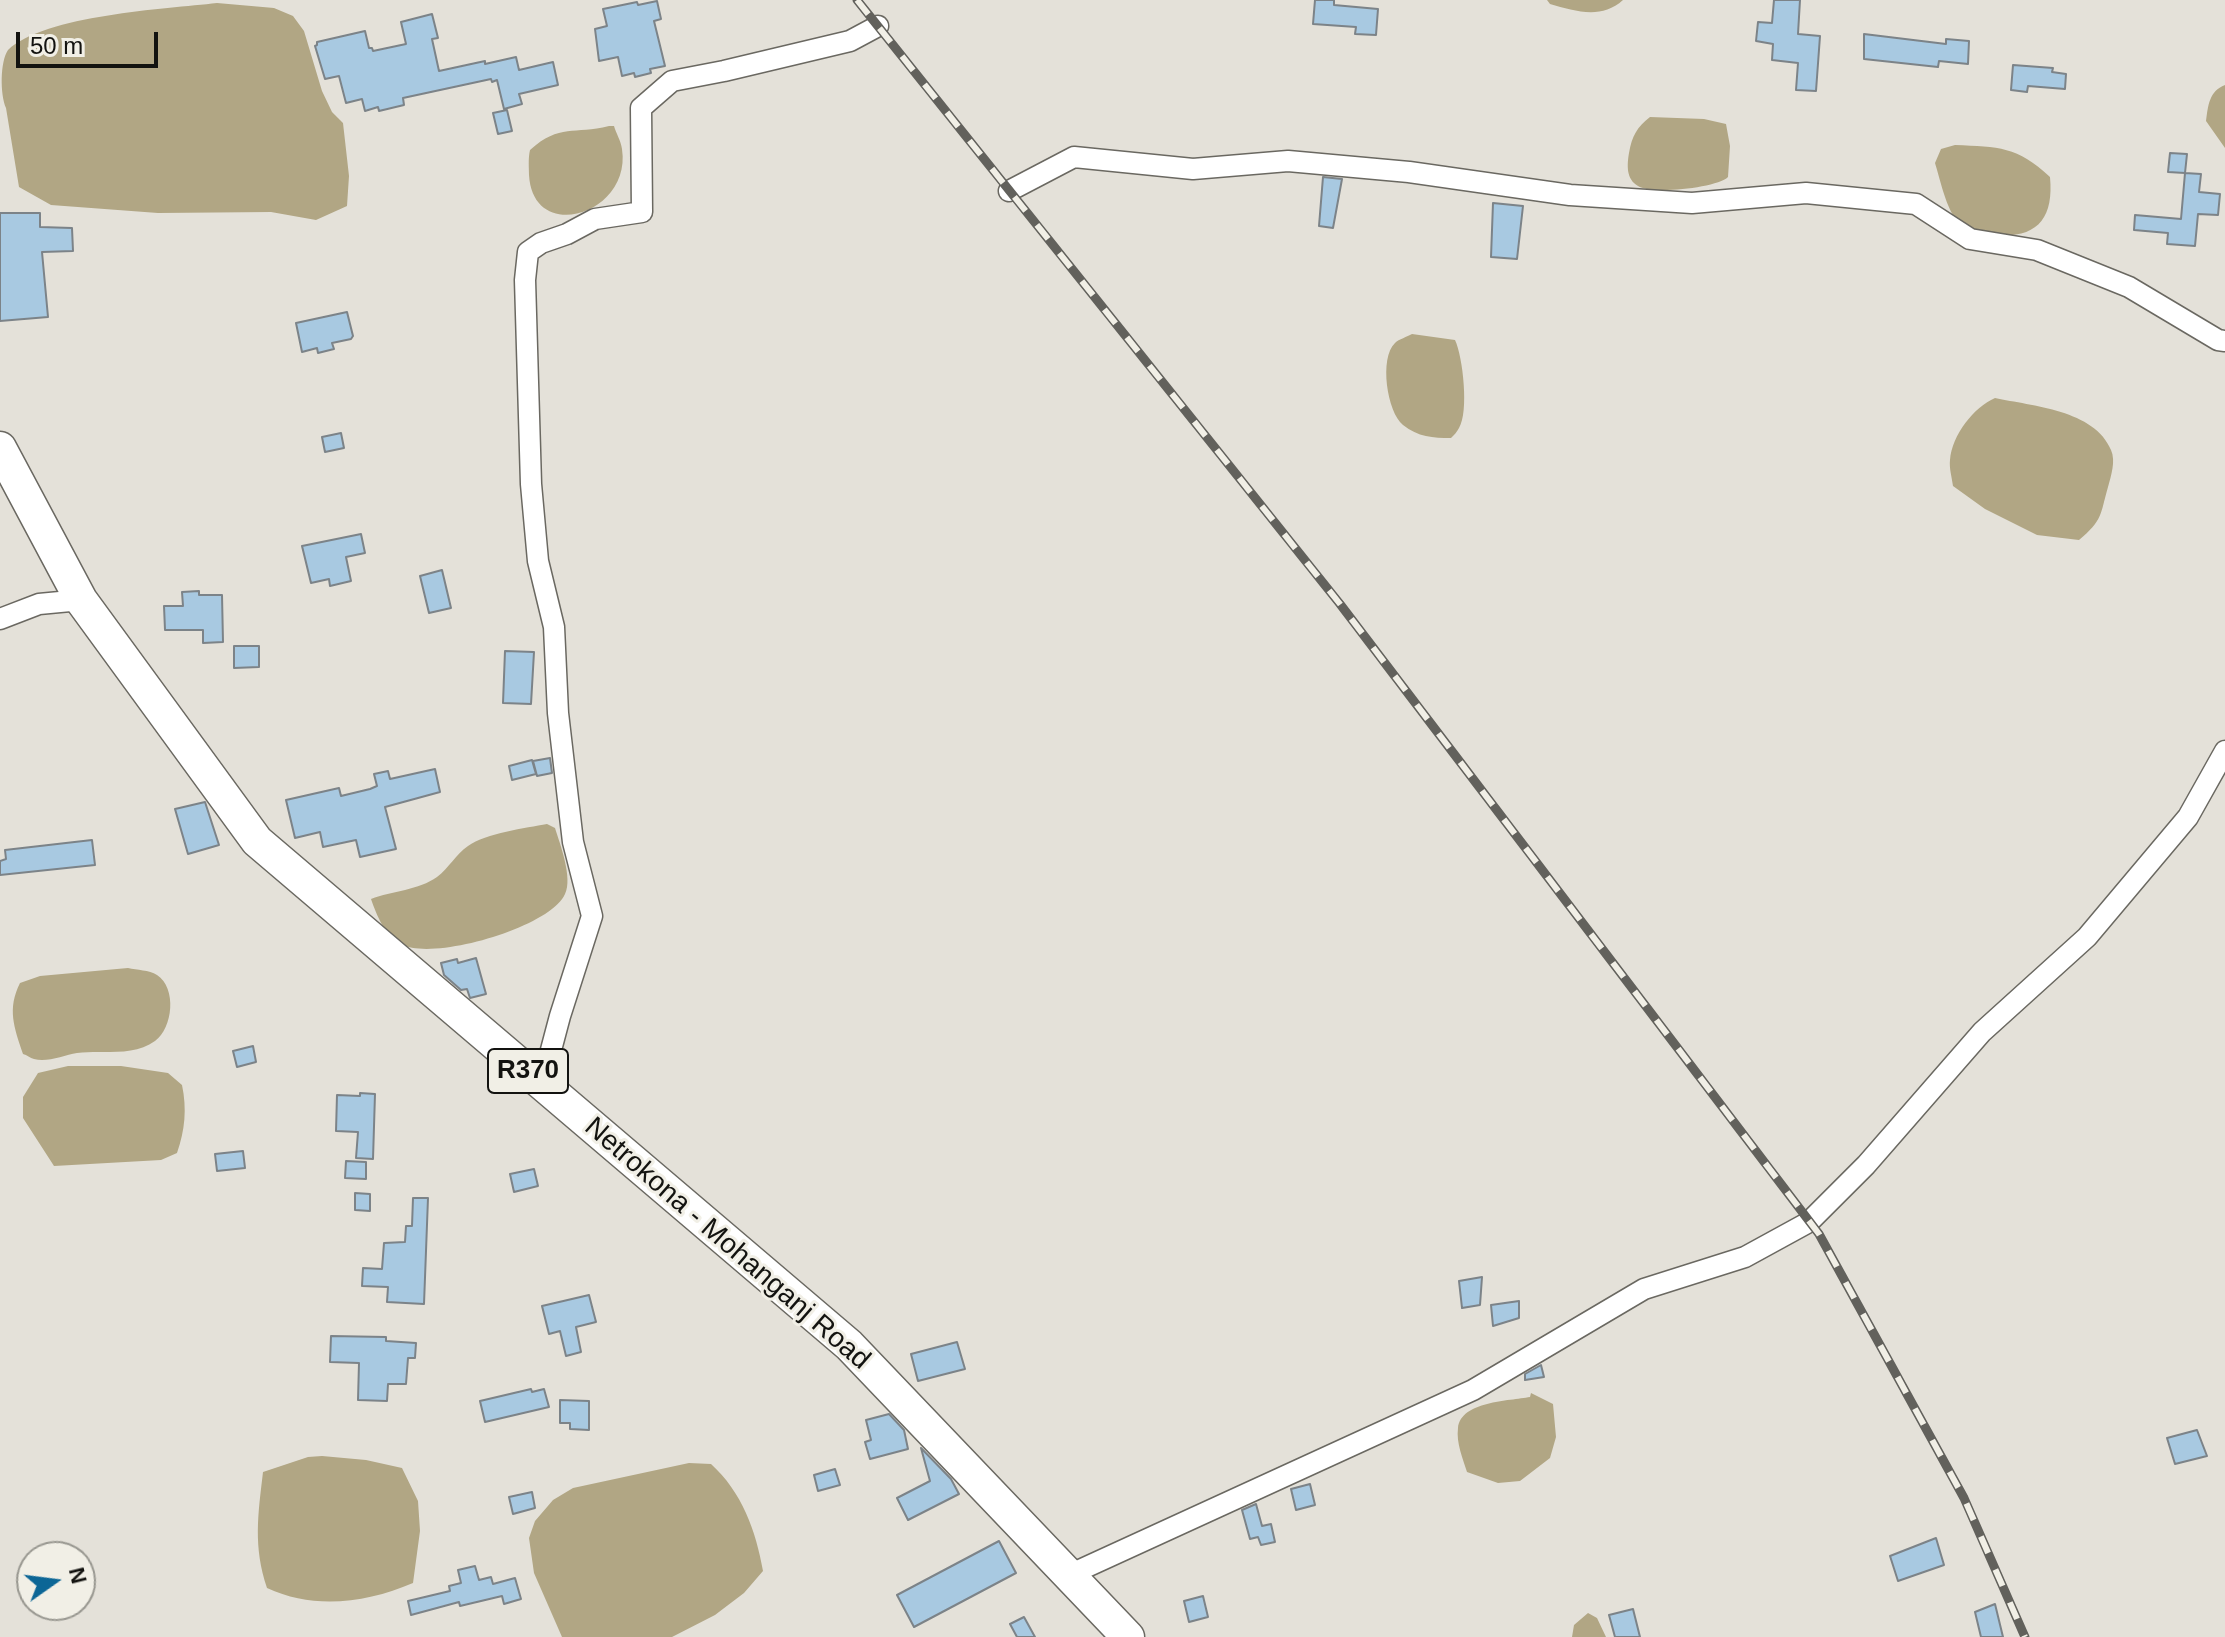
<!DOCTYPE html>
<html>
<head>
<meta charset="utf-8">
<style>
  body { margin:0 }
  #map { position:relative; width:2225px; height:1637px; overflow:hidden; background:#e4e1d9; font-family:Arial,sans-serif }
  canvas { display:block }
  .north { position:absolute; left:16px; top:1541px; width:80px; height:80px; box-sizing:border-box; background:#f1efe6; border:2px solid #989790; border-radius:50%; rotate:76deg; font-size:22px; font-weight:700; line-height:32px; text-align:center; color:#131310 }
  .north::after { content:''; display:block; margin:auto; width:28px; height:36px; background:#0c6696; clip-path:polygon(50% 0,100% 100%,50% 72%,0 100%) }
  .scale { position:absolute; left:16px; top:32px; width:142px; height:36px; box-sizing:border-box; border:4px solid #131310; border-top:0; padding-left:10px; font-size:24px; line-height:28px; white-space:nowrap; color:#131310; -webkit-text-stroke:6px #f1efe6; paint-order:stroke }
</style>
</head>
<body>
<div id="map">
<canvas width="2225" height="1637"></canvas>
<div class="north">N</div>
<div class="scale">50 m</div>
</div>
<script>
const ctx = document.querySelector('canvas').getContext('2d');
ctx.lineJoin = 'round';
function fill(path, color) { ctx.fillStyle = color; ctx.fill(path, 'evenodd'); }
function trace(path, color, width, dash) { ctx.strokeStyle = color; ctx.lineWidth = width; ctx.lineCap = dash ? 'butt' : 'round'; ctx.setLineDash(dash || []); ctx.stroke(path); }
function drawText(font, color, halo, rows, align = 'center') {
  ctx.font = font + ' Arial,sans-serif'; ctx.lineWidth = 6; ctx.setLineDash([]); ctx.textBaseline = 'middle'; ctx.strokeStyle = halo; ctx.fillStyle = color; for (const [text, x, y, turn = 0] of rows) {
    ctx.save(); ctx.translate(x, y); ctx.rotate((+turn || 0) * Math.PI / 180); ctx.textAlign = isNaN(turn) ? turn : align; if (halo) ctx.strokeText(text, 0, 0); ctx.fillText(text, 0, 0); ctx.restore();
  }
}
const water = new Path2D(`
  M1547,0H1623C1601,20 1575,11 1550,4Z
  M217,3L274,8L293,16L304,31L322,91L332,112L343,123L349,176L347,206L316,220L271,212L158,213L51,205L19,187L6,108C0,94 0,62 8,50C45,15 165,9 217,3Z
  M2225,85V148L2206,121C2208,106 2209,91 2225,85Z
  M1650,117L1704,119L1726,124L1730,146L1728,177C1717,188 1651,195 1638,186C1626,179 1627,165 1629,153C1632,136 1637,127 1650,117Z
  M609,126H614C616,133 621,141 622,149C632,214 533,245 529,175C529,167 528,159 530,150C560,123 574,135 609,126Z
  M1955,145C1999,147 2017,146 2050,177C2054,220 2036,239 1993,235C1981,234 1962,226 1954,216C1946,206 1939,176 1935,163L1941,149Z
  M1412,334L1455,340C1463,357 1469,412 1459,428C1457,432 1454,435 1451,438C1433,438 1418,437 1403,425C1387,412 1379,358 1395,343C1399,339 1407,337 1412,334Z
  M1995,398C2032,406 2095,410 2111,450C2116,461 2111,476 2108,487C2100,515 2103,520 2079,540L2037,535L1985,509L1953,486C1952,478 1949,468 1950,460C1952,435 1974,407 1995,398Z
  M547,824L555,828C560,844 573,878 565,894C551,927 432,962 401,944C384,934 377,916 371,899C392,891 419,890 437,877C449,868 456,854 468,846C486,833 526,828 547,824Z
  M128,968C137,970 149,970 157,975C177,988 173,1028 155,1041C133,1057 102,1050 77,1053C64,1055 47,1063 34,1059C30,1058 27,1055 23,1054C14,1027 7,1009 20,983L40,976Z
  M68,1066H121L168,1073L182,1085C187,1109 185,1130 177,1153L161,1160L54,1166L23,1118V1097L38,1073Z
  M1531,1393L1553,1404L1556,1437L1550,1458L1520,1481L1498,1483L1467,1472C1463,1459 1456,1443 1458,1428C1461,1401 1509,1401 1530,1397Z
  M322,1456L366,1460L402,1468L418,1501L420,1531L413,1583C366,1603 314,1610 267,1588C253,1546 258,1515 263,1472L308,1457Z
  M689,1463L711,1464C742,1492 756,1531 763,1571L744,1593L715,1615L672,1637H562L534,1573L529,1538L535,1521L553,1500L573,1488Z
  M1588,1613L1597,1618L1606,1637H1572L1574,1625Z`);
const building = new Path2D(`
  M1315,0H1334V5L1378,9L1376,35L1355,34L1356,27L1313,24Z
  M1774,0H1800L1798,34L1820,36L1816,91L1796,90L1798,63L1772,60L1773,44L1756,41L1758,22L1772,23Z
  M657,1L661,19L654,21L665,66L650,69L651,73L635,77L634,73L622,76L618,57L599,61L595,29L607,26L603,9L637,2L638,5Z
  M432,14L438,38L432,39L439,71L485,61V64L516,57L519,70L553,62L558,85L519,94L522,104L504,109L497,80L492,82L491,79L403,98L404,105L379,111L378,107L365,111L362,99L346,103L339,76L325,79L315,46L317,45V42L365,31L369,48H372L373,51L406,44L401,22Z
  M1864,34L1946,44V39L1969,41L1968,64L1939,61L1938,67L1864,59Z
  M2013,65L2053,68L2052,72L2066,74L2065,89L2028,86L2027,92L2011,90Z
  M507,110L512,131L498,134L493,113Z
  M2170,153L2187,154L2185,173L2201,174L2199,192L2220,194L2218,215L2198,214L2195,246L2167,244L2168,233L2134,230L2135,215L2181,219L2185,173L2168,172Z
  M1323,177L1342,179L1333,228L1319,226Z
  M1493,203L1523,206L1517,259L1491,257Z
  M0,213H40V227L72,228L73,251L42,252L48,317L0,321Z
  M347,312L353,336L351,339L332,343L334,349L318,353L317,348L302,352L296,323Z
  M341,433L344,448L325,452L322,437Z
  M361,534L365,553L346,557L351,581L330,586L329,579L311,583L302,546Z
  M442,570L451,608L429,613L420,576Z
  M199,591V595H222L223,642L203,643V630H165L164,606H183L182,592Z
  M234,646H259V667L234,668Z
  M505,651L534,652L531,704L503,703Z
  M550,758L552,773L537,776L533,761Z
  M532,760L536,774L512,780L509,766Z
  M435,769L440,792L385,807L396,849L360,857L356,840L323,847L320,832L295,838L286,800L339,788L341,796L370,789L377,786L374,774L388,771L390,779Z
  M205,802L219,845L188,854L175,809Z
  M92,840L95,865L0,875V861L6,859L5,850Z
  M476,958L486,994L470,998L467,989L461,990L444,975L441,963L457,959L458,963Z
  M253,1046L256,1062L237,1067L233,1051Z
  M360,1093L375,1094L373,1159L356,1158L358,1132L336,1131L337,1095L360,1096Z
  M243,1151L245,1168L217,1171L215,1154Z
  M346,1161L366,1162V1179L345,1178Z
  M534,1169L538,1186L514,1192L510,1174Z
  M355,1193L370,1194V1211L355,1210Z
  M413,1198H428L424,1304L387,1302L388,1287L362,1286L363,1268L382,1269L384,1243L405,1242L406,1226H412Z
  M1482,1277L1480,1305L1462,1308L1459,1281Z
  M589,1295L596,1322L576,1327L581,1352L566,1356L560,1331L549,1334L542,1306Z
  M1519,1301V1318L1493,1326L1491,1305Z
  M331,1336L386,1337V1341L416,1343L415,1358H408L406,1384H388L387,1401L358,1400L359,1363L330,1362Z
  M957,1342L965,1369L918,1381L911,1354Z
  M1541,1365L1544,1377L1525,1380V1374Z
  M531,1389L532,1392L544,1389L549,1407L485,1422L480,1401Z
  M560,1400L589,1401V1430L570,1429V1423H560Z
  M889,1414L904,1430L908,1449L870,1459L865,1442L871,1440L866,1420Z
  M2197,1430L2207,1456L2175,1464L2167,1438Z
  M921,1448L951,1479L959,1494L908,1520L897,1498L930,1481Z
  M835,1469L840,1485L818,1491L814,1475Z
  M1310,1484L1315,1505L1296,1510L1291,1489Z
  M532,1492L535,1508L513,1514L509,1497Z
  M1256,1504L1262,1526L1271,1524L1275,1542L1261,1545L1258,1537L1250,1539L1242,1510Z
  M1936,1538L1944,1565L1898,1581L1890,1556Z
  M999,1541L1016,1573L914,1627L897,1595Z
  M475,1566L479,1580L491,1577L493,1584L515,1578L521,1599L504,1604L502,1596L460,1606L459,1602L411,1615L408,1601L450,1591L449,1586L461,1583L458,1570Z
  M1203,1596L1208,1617L1189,1622L1184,1601Z
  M1995,1604L2003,1637H1981L1975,1612Z
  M1633,1609L1640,1637H1615L1609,1615Z
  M1024,1617L1035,1637H1017L1010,1624Z`);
const minor = new Path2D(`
  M1009,191L1074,157L1193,169L1288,161L1409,172L1570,195L1692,203L1806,193L1916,204L1970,239L2037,250L2129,287L2218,340L2225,341
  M0,619L39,604L81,600
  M542,1084L560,1016L592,916L573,842L558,713L554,627L538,561L531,484L525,280L528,252L541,243L567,234L595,219L642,212L641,108L672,81L724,71L850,41L878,26
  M1069,1575L1473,1390L1644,1289L1745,1257L1809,1222L1866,1165L1982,1032L2087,937L2188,817L2225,751`);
const primary = new Path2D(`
  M0,448L81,600L257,841L849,1345L1128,1637`);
const rail = new Path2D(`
  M857,0L1340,604L1819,1234L1964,1498L2025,1637`);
const shields = [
  [528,1071,80]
];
const shieldNames = [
  ["R370",528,1071]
];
const streetNames = [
  ["Netrokona - Mohanganj Road",727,1244,41]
];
fill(water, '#b1a684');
fill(building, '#a8c9e1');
trace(building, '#7c8388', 2);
trace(minor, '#6a6861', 23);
trace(primary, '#6a6861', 35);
trace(minor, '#fff', 20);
trace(primary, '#fff', 32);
trace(rail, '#62615c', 9);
trace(rail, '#f1efe6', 6, [18]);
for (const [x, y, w] of shields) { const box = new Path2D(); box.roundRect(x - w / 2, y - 22, w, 44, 6); ctx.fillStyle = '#f1efe6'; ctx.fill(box); trace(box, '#131310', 2); }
drawText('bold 26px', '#131310', null, shieldNames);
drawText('28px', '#131310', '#f1efe6', streetNames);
</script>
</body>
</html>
